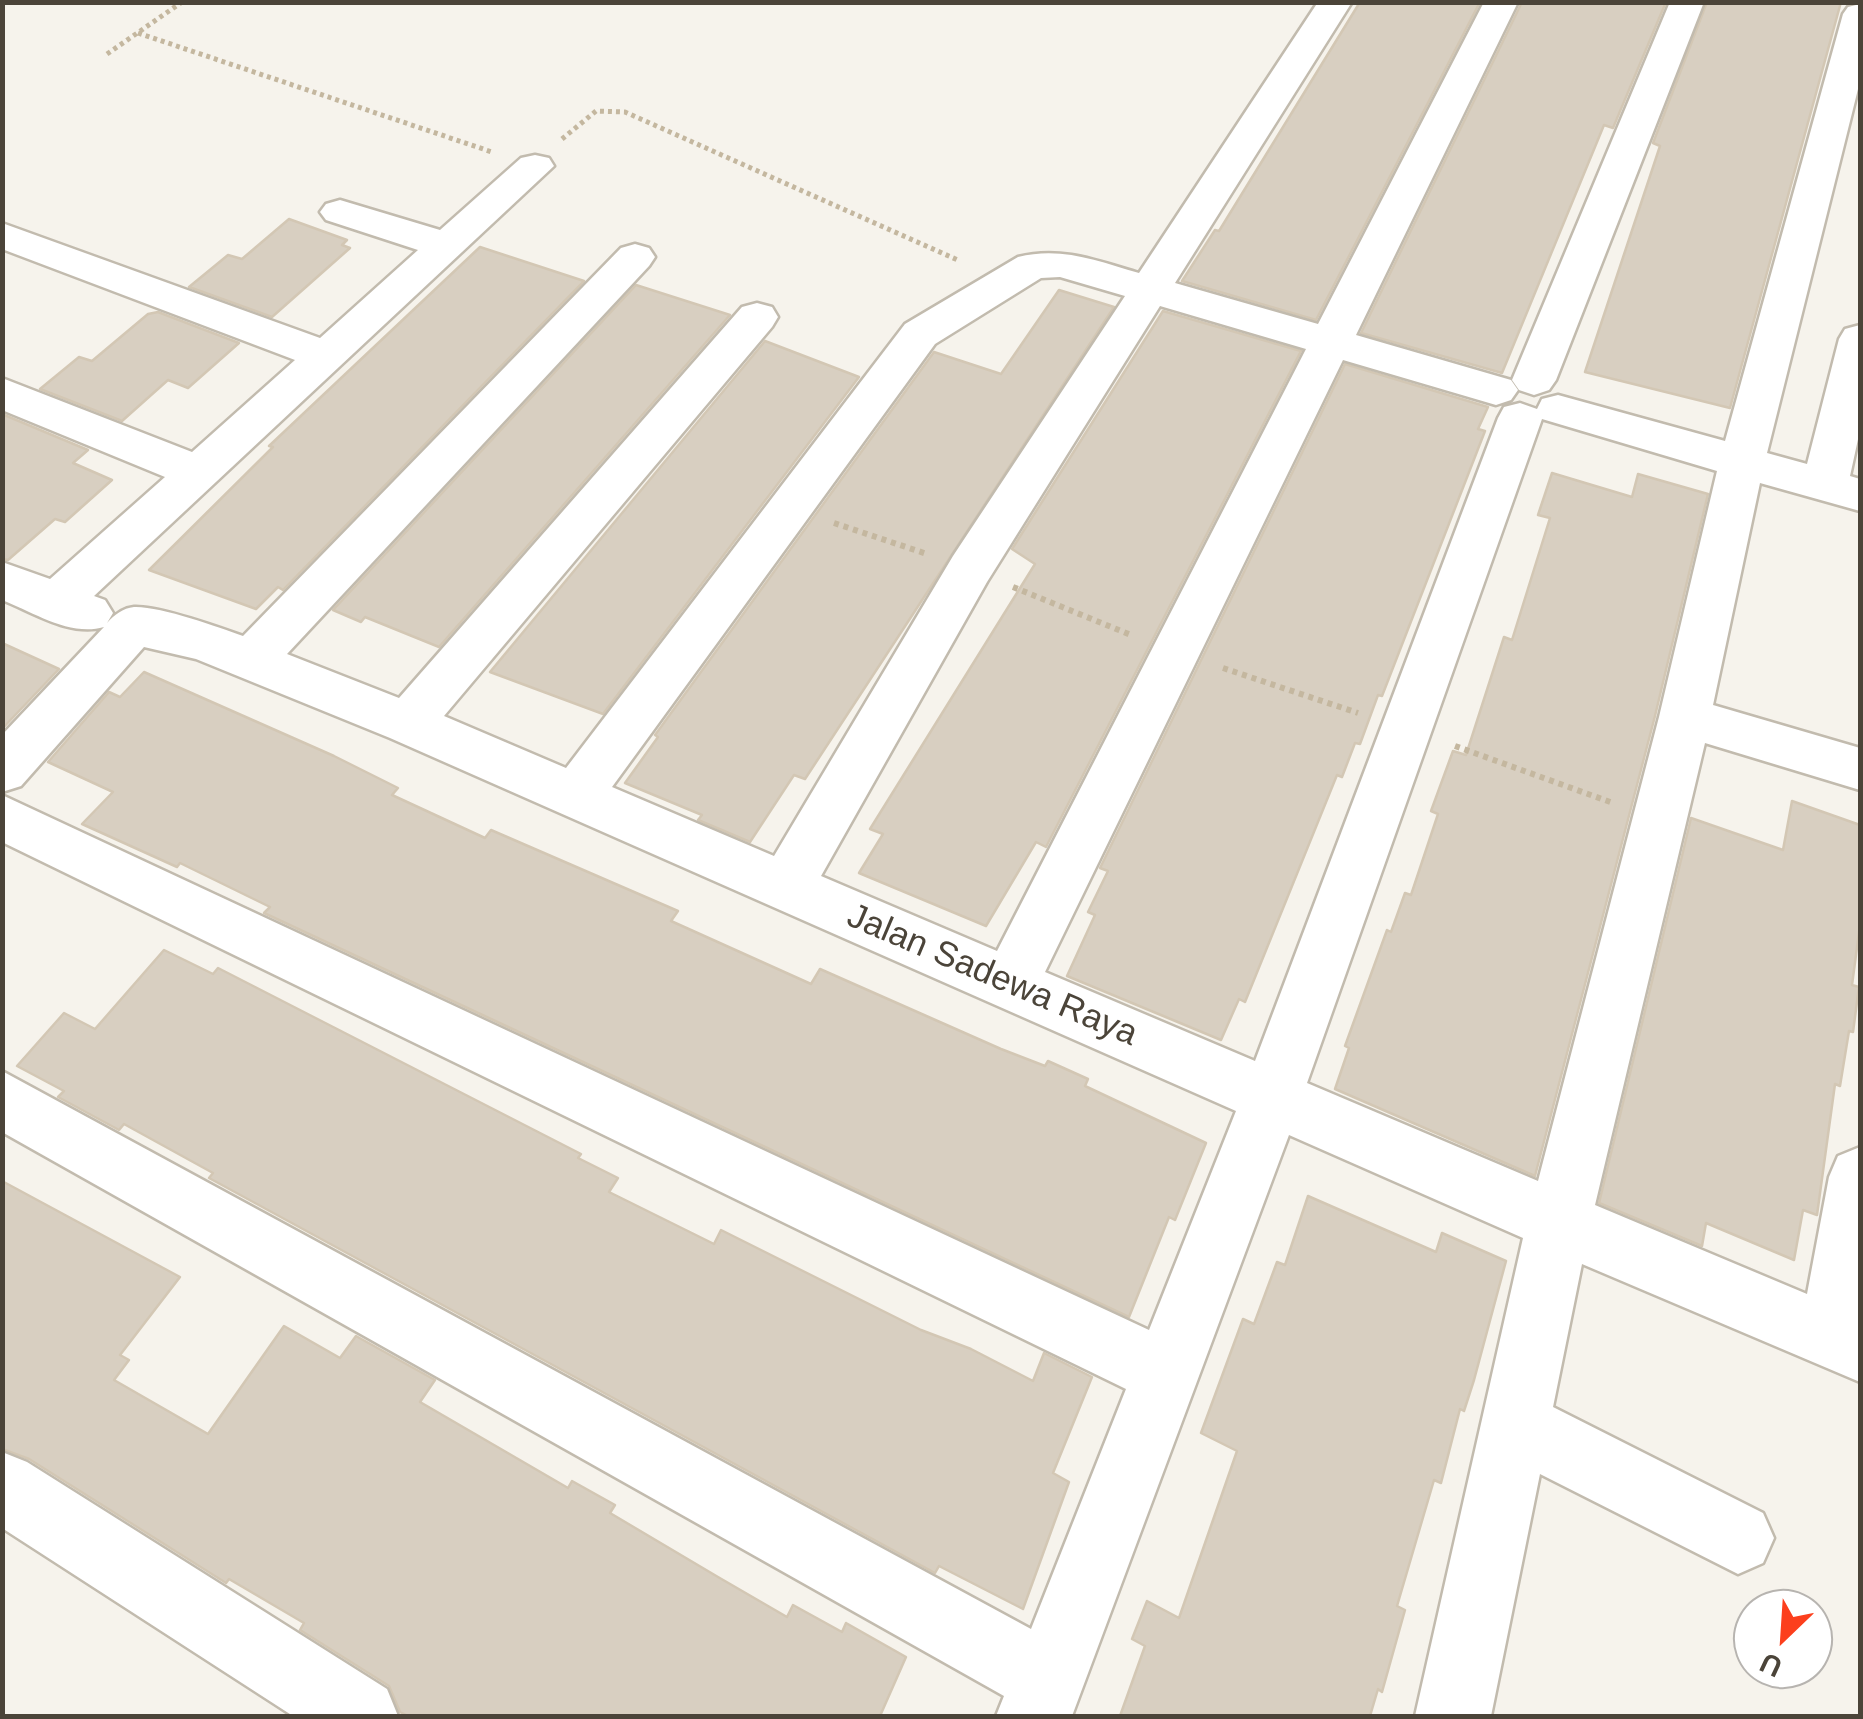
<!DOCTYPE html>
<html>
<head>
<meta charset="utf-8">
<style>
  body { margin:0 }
  #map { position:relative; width:1863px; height:1719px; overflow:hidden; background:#f6f3ec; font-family:Arial,sans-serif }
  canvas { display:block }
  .frame { position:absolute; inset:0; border:5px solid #4b4439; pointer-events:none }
  .north { position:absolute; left:1733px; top:1589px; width:100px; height:100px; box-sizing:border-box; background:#fff; border:2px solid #b7b4b0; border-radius:50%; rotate:205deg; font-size:28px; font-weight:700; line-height:40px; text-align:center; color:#4b4439 }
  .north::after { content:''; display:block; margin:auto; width:35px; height:45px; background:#fc3f1d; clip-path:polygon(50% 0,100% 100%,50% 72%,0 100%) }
</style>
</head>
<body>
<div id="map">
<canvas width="1863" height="1719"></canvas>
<div class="frame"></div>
<div class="north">U</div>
</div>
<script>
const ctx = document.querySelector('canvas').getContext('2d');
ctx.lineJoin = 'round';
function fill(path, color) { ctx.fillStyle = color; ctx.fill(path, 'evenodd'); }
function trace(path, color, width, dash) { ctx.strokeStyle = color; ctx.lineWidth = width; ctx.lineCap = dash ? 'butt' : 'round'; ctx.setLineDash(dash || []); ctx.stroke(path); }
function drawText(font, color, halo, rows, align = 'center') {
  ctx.font = font + ' Arial,sans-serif'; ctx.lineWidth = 10; ctx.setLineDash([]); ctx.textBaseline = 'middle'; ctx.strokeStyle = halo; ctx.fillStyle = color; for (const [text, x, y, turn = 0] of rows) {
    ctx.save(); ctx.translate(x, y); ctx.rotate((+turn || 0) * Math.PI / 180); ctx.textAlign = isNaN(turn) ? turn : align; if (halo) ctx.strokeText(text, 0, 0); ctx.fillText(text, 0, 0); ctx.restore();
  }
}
const building = new Path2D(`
  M1360,2H1480L1316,320L1182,281L1215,230L1219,231Z
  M1522,2H1666L1613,128L1604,125L1502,373L1361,333Z
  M1707,2H1841L1730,408L1585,372L1660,146L1653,143Z
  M289,219L347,240L342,245L350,248L272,317L189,287L228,255L242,259Z
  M480,247L584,281L283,590L278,587L256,609L149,570L273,447L269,446Z
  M636,285L730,315L439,647L365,617L361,622L333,610Z
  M1059,290L1114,307L805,779L794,775L750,842L698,820L702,815L625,783L658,737L655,735L934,352L1001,374Z
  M1163,311L1301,351L1046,847L1036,842L986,926L859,873L883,834L870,829L1035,564L1012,549Z
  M158,312L239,343L188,388L168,380L122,421L40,389L79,357L92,361L148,314Z
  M765,341L859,377L603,714L490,672Z
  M1345,364L1488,407L1478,429L1485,431L1382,696L1378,695L1360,744L1355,743L1342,777L1337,775L1245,1002L1239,999L1221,1040L1067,976L1095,915L1088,912L1108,871L1100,868Z
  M2,414L88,450L73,463L112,480L65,522L55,519L8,560L2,559Z
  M1552,473L1632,497L1638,474L1708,494L1655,716L1535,1176L1335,1089L1349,1048L1345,1046L1387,930L1391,932L1405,893L1411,895L1438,814L1431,811L1453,751L1466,755L1504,637L1512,640L1550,518L1538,515Z
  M2,643L59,669L2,729Z
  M144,672L334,756L398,788L392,795L485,838L491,830L678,911L671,921L811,984L820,969L1001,1049L1045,1066L1048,1061L1088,1079L1085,1086L1206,1143L1175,1220L1169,1217L1129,1317L264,913L270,907L180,863L177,867L82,824L113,792L48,762L109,692L120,697Z
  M1792,801L1860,825V925L1852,985L1859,987L1853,1032L1849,1031L1840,1086L1835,1084L1817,1215L1803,1210L1794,1260L1706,1223L1702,1246L1599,1203L1691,818L1783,850Z
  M164,950L213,974L218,968L581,1154L578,1158L618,1178L609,1192L714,1244L721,1230L921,1330L971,1349L1033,1381L1044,1353L1092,1377L1053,1473L1069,1482L1023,1609L939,1566L935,1573L209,1178L213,1173L124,1124L119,1130L58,1097L64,1091L17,1066L64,1013L95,1029Z
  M2,1181L180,1277L120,1355L129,1360L114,1380L208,1434L284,1326L340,1358L356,1336L435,1380L420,1402L568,1488L572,1481L615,1505L610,1513L718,1577L787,1617L793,1605L842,1632L846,1623L906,1657L880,1716H408L400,1712L389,1686L300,1630L304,1623L229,1579L226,1583L29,1459L2,1449Z
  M1308,1196L1436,1252L1442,1233L1506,1261L1474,1380L1464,1411L1460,1409L1441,1483L1434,1480L1397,1606L1405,1610L1382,1692L1378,1689L1370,1716H1120L1145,1646L1132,1639L1147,1601L1179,1618L1237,1451L1201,1433L1243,1319L1254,1324L1277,1262L1285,1265Z`);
const pathFar1 = new Path2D(`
  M138,33L492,152
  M107,54L182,2
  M562,139L596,111L625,112L960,261`);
const path = new Path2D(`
  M834,523L927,554
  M1013,587L1131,635
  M1223,668L1358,713
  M1455,746L1613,803`);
const minor = new Path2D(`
  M1318,2H1352L1175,283L1318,324L1484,2H1518L1356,335L1511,380L1518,390L1511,400L1496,405L1343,360L1045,972L1255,1061L1498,418L1504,407L1520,403L1537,409L1542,399L1558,395L1725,441L1843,14L1848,7L1860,4V81L1767,453L1807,464L1839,339L1845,329L1860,325V430L1850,476L1860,479V511L1760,483L1713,705L1860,748V790L1705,743L1595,1205L1807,1294L1829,1177L1838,1156L1860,1147V1382L1582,1264L1553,1407L1763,1513L1774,1538L1763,1563L1738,1574L1540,1474L1491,1716H1415L1523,1238L1289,1135L1072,1716H996L1004,1696L2,1132V1071L1031,1629L1126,1389L2,842V795L1149,1330L1236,1111L390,738L196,659L144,647L21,786L2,792V735L104,627C70,637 33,612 2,600V562L50,579L165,477L2,410V378L192,452L295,360L2,249V223L320,338L418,250L326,220L320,212L326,204L340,200L440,230L521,158L535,155L549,158L554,166L94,596L105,600L113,613L107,623C114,615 123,608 134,607C160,606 218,627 243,636L621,248L635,244L649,248L655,257L649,266L287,654L399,698L742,307L757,303L772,307L778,317L772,327L444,716L566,768L905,324L1018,257C1061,246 1098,261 1139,273ZM1060,277L1125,296L953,556L774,856L612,787L935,344L1041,278ZM1160,306L1306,349L997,951L821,876L987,582ZM1542,419L1717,471L1659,717L1538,1181L1307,1083Z
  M1670,2H1704L1556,380L1549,390L1534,395L1519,390L1512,380Z
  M2,1452L27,1462L387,1689L398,1716H293L2,1528Z`);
const streetNames = [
  ["Jalan Sadewa Raya",992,976,23]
];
fill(building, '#d8cfc1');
trace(building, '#d3c7b4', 2.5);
trace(minor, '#c2bbae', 5);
trace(pathFar1, '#c4b79f', 5, [4, 4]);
trace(path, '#c4b79f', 6, [5, 5]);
fill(minor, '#fff');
drawText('35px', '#4b4439', '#fff', streetNames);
</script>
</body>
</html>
